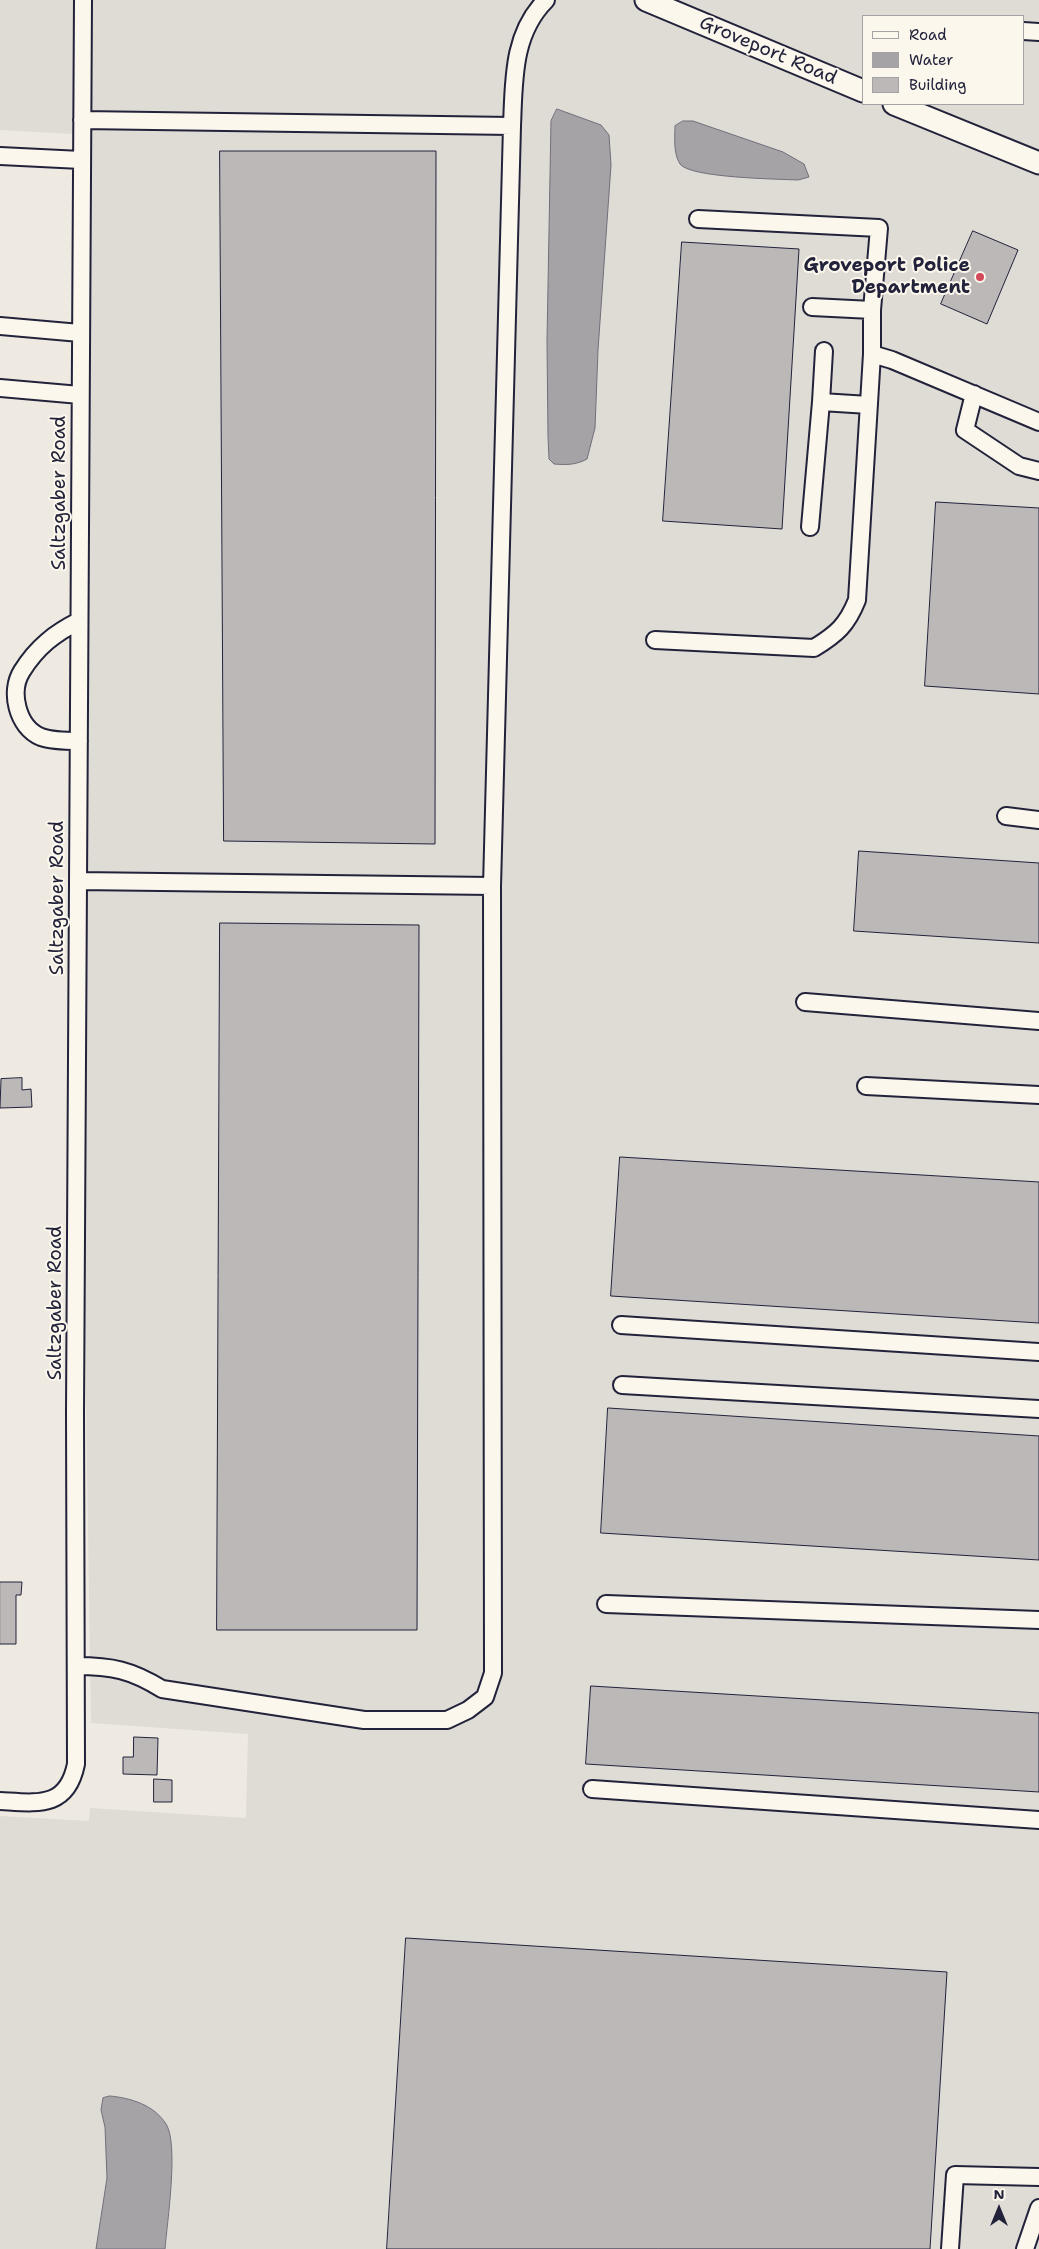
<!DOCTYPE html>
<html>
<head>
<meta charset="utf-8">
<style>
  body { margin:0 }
  #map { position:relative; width:1039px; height:2249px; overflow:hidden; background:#eeeae2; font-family:"Shantell Sans",sans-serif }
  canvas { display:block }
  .legend { position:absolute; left:862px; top:15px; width:162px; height:90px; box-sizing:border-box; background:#fbf7ec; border:1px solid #a4a2a5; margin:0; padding:6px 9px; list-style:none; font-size:15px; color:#22223b }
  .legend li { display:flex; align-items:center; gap:10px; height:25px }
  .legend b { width:25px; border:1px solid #a4a2a5 }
  .north { position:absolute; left:974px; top:2184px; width:50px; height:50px; -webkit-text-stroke:4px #fbf7ec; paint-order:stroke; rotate:0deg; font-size:14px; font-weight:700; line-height:20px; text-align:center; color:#22223b }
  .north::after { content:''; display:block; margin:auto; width:18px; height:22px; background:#22223b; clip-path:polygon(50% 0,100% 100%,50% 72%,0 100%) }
</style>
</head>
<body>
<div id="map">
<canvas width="1039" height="2249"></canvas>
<ul class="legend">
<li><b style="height:6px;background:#fbf7ec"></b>Road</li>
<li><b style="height:14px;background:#a6a3a7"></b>Water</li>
<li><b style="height:14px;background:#bcb8b8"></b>Building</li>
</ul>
<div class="north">N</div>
</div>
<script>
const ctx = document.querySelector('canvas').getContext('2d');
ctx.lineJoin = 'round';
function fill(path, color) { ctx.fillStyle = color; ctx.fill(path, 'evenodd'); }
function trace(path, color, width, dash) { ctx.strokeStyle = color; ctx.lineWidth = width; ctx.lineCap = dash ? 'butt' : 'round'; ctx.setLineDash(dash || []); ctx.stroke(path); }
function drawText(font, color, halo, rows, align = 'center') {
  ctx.font = font + ' "Shantell Sans",sans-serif'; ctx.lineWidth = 4; ctx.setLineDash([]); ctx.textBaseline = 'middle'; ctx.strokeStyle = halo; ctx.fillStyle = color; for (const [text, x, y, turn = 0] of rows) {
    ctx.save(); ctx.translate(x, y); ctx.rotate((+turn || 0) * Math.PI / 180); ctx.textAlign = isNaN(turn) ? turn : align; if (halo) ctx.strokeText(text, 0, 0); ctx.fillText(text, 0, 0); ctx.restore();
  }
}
const built = new Path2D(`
  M0,0H73L74,134L0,130Z
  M91,0H1039V2249H0V1816L89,1821L90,1808L246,1818L248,1734L91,1723L78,881ZM863,16H1023V104H863Z`);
const water = new Path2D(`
  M557,109L601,125L609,135L611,165L598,350L595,428L587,459C576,465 566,465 554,464L549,459L548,436L547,341L551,121Z
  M683,121H693L783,152L804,164L809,177L798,180C778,179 690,178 680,164C673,153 675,137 675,126Z
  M110,2096C131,2098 154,2105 166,2124C179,2144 167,2223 165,2249H96L107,2178L105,2127L101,2110L103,2098Z`);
const building = new Path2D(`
  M220,151H436L435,844L224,841Z
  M973,231L1018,250L987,324L941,304Z
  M682,242L799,249L782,529L663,521Z
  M936,502L1039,508V694L925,686Z
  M859,851L1039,863V943L854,931Z
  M220,923L419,925L417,1630H217Z
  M22,1078V1090L31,1089L32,1107L0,1108L1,1079Z
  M620,1157L1039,1182V1323L611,1296Z
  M608,1408L1039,1436V1560L601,1533Z
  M0,1582H22L21,1595H16V1644H0Z
  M591,1686L1039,1713V1792L586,1764Z
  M134,1737L158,1738L157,1775L123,1774V1757H133Z
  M154,1779L172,1780V1802H154Z
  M406,1938L947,1972L930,2249H387Z`);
const minor = new Path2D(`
  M1023,31L1039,32
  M82,120L512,126L492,886
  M512,126C514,81 512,34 546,0
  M0,156L81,160
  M698,219L879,228L872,310V354L892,360L1039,422
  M812,307L872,310
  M0,326L80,333
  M824,351L821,402L869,405
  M0,388L80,395
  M974,394L965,430L1019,466L1039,471
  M810,527L821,402
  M655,640L814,648C837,634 847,625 857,600L872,354
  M79,741C67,741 52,741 41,737C17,727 9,691 22,671C37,647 55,633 79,621
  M1006,816L1039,820
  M805,1002L1039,1021
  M866,1086L1039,1095
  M621,1325L1039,1352
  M622,1385L1039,1409
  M606,1604L1039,1620
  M76,1666C112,1666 131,1670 162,1689L364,1720H447L468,1710L485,1697L493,1673L492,886L78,881
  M592,1789L1039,1820
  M0,1801C37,1803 67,1809 76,1764L75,1412L83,0
  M950,2249L955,2175L1039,2177
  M1025,2249L1039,2208`);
const major = new Path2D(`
  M646,0L863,91
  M894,104L1039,163`);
const markers = [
  [980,277,5,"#d1495b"]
];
const streetNames = [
  ["Groveport Road",768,51,23],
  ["Saltzgaber Road",60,493,-90],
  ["Saltzgaber Road",58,898,-90],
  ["Saltzgaber Road",56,1303,-90]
];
const poiNames = [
  ["Groveport Police",970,266],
  ["Department",970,288]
];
fill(built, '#dfdbd5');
fill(water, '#a6a3a7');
trace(water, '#716f7c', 1);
fill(building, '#bcb8b8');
trace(building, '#22223b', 1);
trace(minor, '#22223b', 20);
trace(major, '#22223b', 25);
trace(minor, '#fbf7ec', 16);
trace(major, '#fbf7ec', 21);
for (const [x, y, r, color] of markers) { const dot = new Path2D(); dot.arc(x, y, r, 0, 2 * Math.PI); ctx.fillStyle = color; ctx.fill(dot); trace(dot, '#fbf7ec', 2); }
drawText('19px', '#22223b', '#fbf7ec', streetNames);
drawText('bold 19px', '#22223b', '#fbf7ec', poiNames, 'right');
</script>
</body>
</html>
